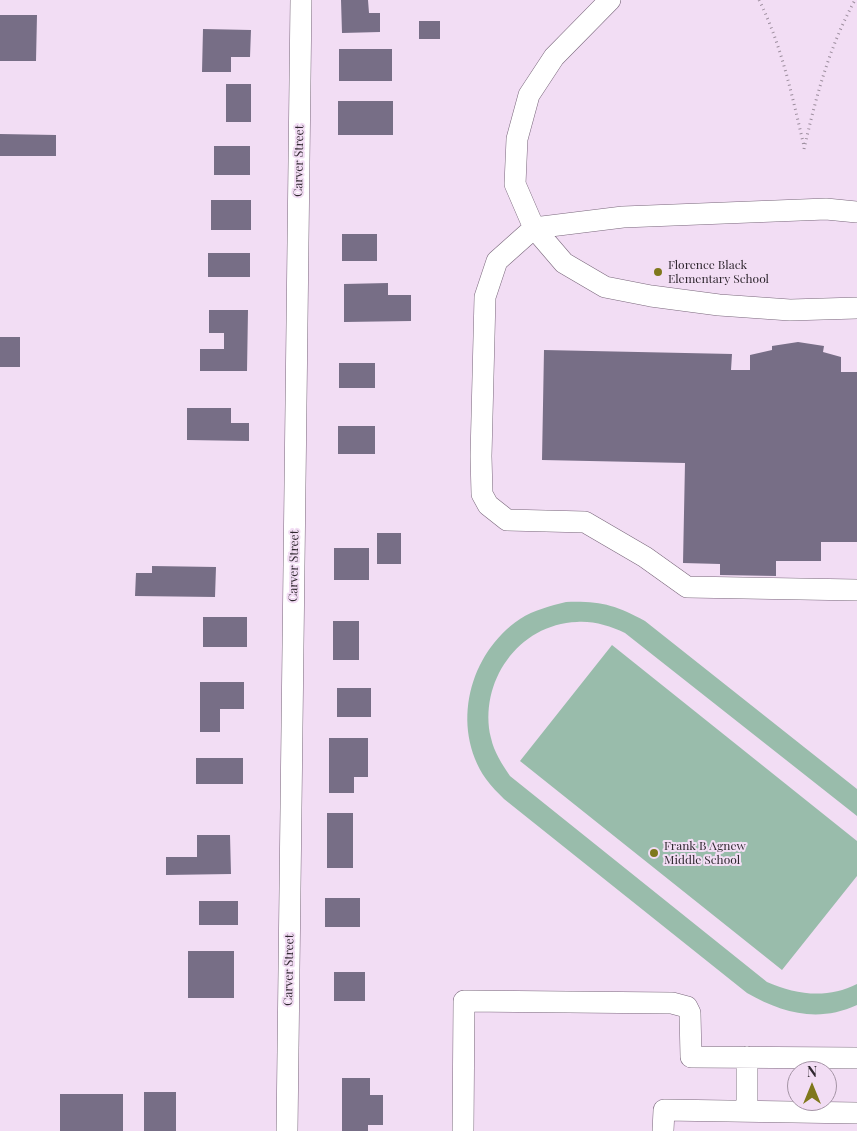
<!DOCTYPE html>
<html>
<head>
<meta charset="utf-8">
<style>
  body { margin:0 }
  #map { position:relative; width:857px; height:1131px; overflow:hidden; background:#f2ddf4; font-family:"Playfair Display",serif }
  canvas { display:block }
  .north { position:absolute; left:787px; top:1061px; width:50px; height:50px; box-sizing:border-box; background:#f2ddf4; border:1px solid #a494a5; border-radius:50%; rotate:0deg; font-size:14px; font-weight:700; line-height:20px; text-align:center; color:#2f272f }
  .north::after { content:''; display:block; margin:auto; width:18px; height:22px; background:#7f781c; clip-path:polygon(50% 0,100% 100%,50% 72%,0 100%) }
</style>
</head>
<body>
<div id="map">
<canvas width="857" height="1131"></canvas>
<div class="north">N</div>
</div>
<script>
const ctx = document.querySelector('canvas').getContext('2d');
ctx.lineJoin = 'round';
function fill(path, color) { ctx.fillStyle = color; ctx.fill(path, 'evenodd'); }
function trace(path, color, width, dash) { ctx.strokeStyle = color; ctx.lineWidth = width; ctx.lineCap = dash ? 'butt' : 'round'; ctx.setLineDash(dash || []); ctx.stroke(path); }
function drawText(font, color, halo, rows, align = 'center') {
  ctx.font = font + ' "Playfair Display",serif'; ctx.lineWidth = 4; ctx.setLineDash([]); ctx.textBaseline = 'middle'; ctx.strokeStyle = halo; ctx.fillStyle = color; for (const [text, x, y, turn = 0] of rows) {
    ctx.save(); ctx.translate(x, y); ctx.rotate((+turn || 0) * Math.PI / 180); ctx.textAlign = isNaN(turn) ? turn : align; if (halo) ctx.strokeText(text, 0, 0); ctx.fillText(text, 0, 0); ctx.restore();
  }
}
const green = new Path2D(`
  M566,602C601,601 615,605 645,621L857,789V816L625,633C610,626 594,621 577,622C518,624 478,683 491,738C494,752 502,764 510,776L767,982C796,995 828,999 857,984V1005C818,1023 782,1013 747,993L504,799C498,793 491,786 486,779C450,727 469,653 520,619C534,610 550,606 566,602Z
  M612,645L857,841V876L782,970L520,761Z`);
const building = new Path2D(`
  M341,0H368L369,13H380V32L342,33Z
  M0,15H37L36,61H0Z
  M419,21H440V39H419Z
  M203,29L251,30L250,57H231V72H202Z
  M339,49H392V81H339Z
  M226,84H251V122H226Z
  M338,101H393V135H338Z
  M0,134L56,135V156H0Z
  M214,146H250V175H214Z
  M211,200H251V230H211Z
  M342,234H377V261H342Z
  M208,253H250V277H208Z
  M388,283V295H411V321L344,322V284Z
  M209,310H248L247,371H200V349H224V333H209Z
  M0,337H20V367H0Z
  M798,342L824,346L823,352L841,357V372H857V542H821V561H776V576L720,575V564L683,563L685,463L542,460L544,350L732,354L731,370H750V355L772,350V346Z
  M339,363H375V388H339Z
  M187,408H231V423H249V441L187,440Z
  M338,426H375V454H338Z
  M377,533H401V564H377Z
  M334,548H369V580H334Z
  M152,566L216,567L215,597L135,596L136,573H152Z
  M203,617H247V647H203Z
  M333,621H359V660H333Z
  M200,682H244V709H220V732H200Z
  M337,688H371V717H337Z
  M329,738H368V777H354V793H329Z
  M196,758H243V784H196Z
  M327,813H353V868H327Z
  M197,835H230L231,874L166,875V857H197Z
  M325,898H360V927H325Z
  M199,901H238V925H199Z
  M188,951H234V998H188Z
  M334,972H365V1001H334Z
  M342,1078H370V1095H383V1125H368V1131H342Z
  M144,1092H176V1131H144Z
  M60,1094H123V1131H60Z`);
const path = new Path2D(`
  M759,0C782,46 792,96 804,146
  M804,149C816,97 829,47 855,0`);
const minor = new Path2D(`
  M610,0L554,57L529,95L517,139L515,184L534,228L564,263L605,287L651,296L719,305L790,310L857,308
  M857,212L826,209L623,217L534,228L497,261L485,297L481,456L482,494L488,505L507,520L585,522L645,557L687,587L857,590
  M747,1057V1111
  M287,1131L301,0
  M463,1131L464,1001L672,1003L687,1007L690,1013L691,1057L857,1058
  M663,1131L664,1110L857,1113`);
const markers = [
  [658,272,5,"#7f781c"],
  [654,853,5,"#7f781c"]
];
const streetNames = [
  ["Carver Street",299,161,-89],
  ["Carver Street",294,566,-89],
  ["Carver Street",289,970,-89]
];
const poiNames = [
  ["Florence Black",668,265],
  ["Elementary School",668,279],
  ["Frank B Agnew",664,846],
  ["Middle School",664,860]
];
fill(green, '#99bcab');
fill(building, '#776e86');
trace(minor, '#79677b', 22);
trace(path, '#9d8e9e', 3, [1, 4]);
trace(minor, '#fff', 21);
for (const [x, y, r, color] of markers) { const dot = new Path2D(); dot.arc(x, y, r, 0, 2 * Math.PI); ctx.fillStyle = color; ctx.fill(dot); trace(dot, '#f2ddf4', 2); }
drawText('12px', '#2f272f', '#f2ddf4', streetNames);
drawText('12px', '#2f272f', '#f2ddf4', poiNames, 'left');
</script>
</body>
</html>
